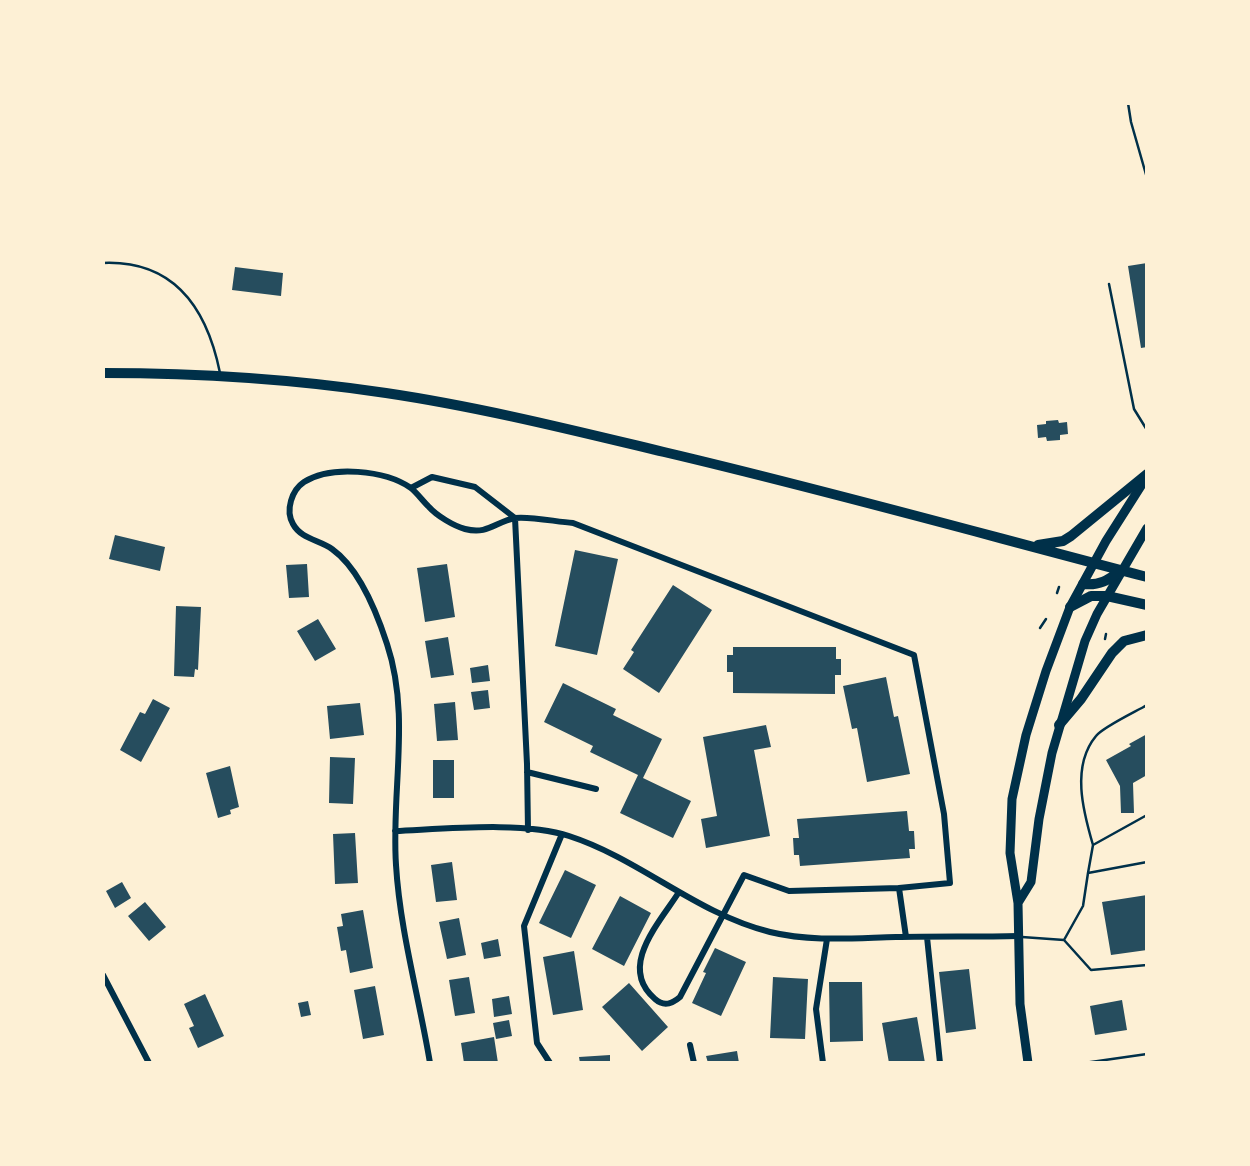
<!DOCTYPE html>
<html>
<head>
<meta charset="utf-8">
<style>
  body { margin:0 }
  #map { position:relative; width:1250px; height:1166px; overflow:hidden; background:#fdf0d5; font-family:"Golos Text",sans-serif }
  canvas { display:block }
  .frame { position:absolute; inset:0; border:105px solid #fdf0d5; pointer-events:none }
</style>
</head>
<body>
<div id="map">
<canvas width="1250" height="1166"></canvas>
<div class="frame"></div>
</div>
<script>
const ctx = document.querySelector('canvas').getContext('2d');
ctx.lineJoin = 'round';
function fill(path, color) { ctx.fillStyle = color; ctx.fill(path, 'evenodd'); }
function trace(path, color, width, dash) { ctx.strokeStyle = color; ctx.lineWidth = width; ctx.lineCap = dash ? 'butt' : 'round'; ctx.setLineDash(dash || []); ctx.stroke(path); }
const building = new Path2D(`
  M1147,263V347L1141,348L1128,266Z
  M235,267L283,273L281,296L232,290Z
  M1058,420L1059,423L1067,422L1068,434L1060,435V440L1047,441L1046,437L1038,438L1037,425L1046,424V421Z
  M115,535L165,547L160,571L109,559Z
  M575,550L618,559L597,655L555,646Z
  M307,564L309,597L289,598L286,565Z
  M447,564L455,617L425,622L417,568Z
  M673,585L712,610L659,693L623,669L634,652L631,650Z
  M176,606L201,607L198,670L195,669L194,677L174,676Z
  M318,619L336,649L315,661L297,631Z
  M448,637L454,675L431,678L425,641Z
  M733,647H836V659H841V675H835V694L733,693V672H727V655H733Z
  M488,665L490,681L472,683L470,668Z
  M886,677L894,717L898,716L910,774L867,782L857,728L852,729L843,686Z
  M563,683L616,709L613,715L662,739L643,778L691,801L673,838L620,813L638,775L590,752L593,746L544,722Z
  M488,690L490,708L474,710L471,692Z
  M153,699L170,708L141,762L120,750L140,712L145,714Z
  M455,702L458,740L437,741L434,704Z
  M360,703L364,735L330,739L327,706Z
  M766,725L771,747L754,750L770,836L706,848L701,819L717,816L703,737Z
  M1147,734V775L1133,783L1134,813H1121L1120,786L1106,760L1131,746L1129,744Z
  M330,757L355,758L353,804L329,803Z
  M433,760H454V798H433Z
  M230,766L239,807L230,810L231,814L218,818L206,773Z
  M907,811L909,831H914L915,849H909L910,858L800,866L799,855H794L793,838H799L797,819Z
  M355,833L358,883L335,884L333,834Z
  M452,862L457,900L436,902L431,865Z
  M565,870L596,885L571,938L539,923Z
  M122,882L131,898L115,908L106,891Z
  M1147,895V950L1111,955L1102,902Z
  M620,896L651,913L624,966L592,949Z
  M145,902L166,927L149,941L128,916Z
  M363,910L373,968L350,973L346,950L341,951L337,927L343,926L341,914Z
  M459,918L466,955L447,959L439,922Z
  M498,939L501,956L484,959L481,943Z
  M715,948L746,962L721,1016L692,1003L706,973L703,972Z
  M574,951L583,1010L553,1015L543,957Z
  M969,969L976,1029L946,1033L939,972Z
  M469,977L475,1013L455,1016L449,980Z
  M773,977L808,979L805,1039L770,1038Z
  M829,982H862L863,1041L830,1042Z
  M629,983L668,1027L642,1051L602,1007Z
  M375,986L384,1035L363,1039L354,990Z
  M205,994L224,1036L198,1048L189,1028L194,1026L184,1004Z
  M509,996L512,1014L494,1017L492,999Z
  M1122,1000L1127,1030L1095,1035L1090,1006Z
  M308,1001L311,1015L301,1017L298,1003Z
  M917,1017L925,1063H889L882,1023Z
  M509,1020L512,1036L496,1039L493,1023Z
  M494,1037L498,1063H464L461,1043Z
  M737,1051L739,1063H708L706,1056Z
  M610,1055V1063H580L579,1057Z`);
const path = new Path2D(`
  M1057,593L1059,587
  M1040,628L1046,619
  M1105,639L1106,634`);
const service = new Path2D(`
  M1128,103L1131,122L1147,178
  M103,263C175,260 207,309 220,373
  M1109,284L1134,409L1147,430
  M1093,845C1083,811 1071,766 1096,736C1103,727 1135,712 1147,705
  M1088,873L1093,845L1147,815
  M1022,937L1064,940L1091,970L1147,965
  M1064,940L1083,906L1088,873L1147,862
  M1084,1063L1147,1054`);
const minor = new Path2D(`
  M411,488L432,477L475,487L515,518L527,764L528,830
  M527,772L596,789
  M395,831C443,829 525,821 569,836C640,859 697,914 770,932C811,942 854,938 896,937C937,936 978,937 1018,936
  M679,892C660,922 617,967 655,999C664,1007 672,1004 680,997L744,875L789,891L899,888
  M927,937L940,1063
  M103,975L149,1063
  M690,1045L694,1063
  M430,1063C419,997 400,931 396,865C391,791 411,716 387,644C377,613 360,569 332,549C320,540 301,539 293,524C285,510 292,490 304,482C331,465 385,470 411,488C417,493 423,501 429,507C437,516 454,526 465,529C488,535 495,522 515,518C530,516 557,522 573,523L914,655L944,814L950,883L899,888L906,937
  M550,1063L537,1043L524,926L562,834
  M823,1063L816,1009L827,939`);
const secondary = new Path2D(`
  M1018,903L1031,882L1039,819L1052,753L1085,641L1097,614L1147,528
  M1028,1063L1020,1004L1018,903L1010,853L1012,799L1026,735L1046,671L1070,607L1106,541L1146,478`);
const primary = new Path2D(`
  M103,373C198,373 293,379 386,393C480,407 572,430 664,452C826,490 986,535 1147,577
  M1038,545L1063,541L1071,536L1147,474
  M1083,584C1100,586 1108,580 1122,570
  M1070,607L1091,596H1107L1147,605
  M1059,725L1081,699L1112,653L1124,641L1147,635`);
fill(building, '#264d5e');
trace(path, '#003049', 2.5);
trace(service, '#003049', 2.5);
trace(minor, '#003049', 6);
trace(secondary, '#003049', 9);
trace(primary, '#003049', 10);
</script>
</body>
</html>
